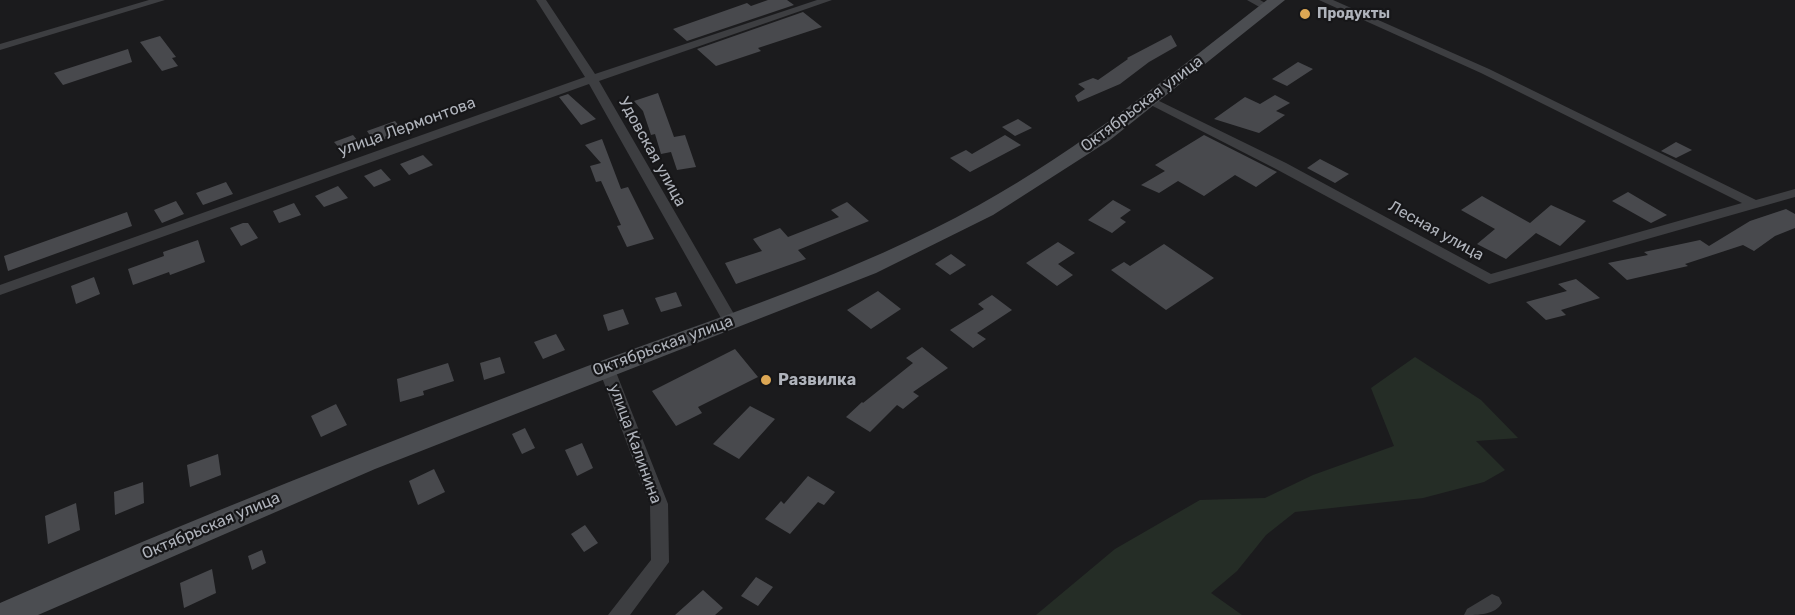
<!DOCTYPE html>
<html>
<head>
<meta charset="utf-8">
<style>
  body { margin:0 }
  canvas { display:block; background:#1b1b1d }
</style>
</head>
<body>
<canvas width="1795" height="615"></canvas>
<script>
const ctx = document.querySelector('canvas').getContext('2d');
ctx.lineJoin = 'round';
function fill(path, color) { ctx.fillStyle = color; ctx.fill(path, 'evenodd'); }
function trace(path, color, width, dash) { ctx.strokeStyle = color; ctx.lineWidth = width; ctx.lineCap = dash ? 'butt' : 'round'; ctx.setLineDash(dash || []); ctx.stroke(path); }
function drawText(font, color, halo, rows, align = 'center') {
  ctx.font = font + ' Rubik,sans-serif'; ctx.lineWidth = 4.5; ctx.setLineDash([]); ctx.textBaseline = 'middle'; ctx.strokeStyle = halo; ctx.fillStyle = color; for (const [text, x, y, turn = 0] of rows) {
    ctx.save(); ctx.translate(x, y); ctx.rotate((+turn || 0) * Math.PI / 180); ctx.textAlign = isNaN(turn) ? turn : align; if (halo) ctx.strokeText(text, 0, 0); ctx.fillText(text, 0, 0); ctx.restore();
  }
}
const green = new Path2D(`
  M1415,357L1481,400L1518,438L1476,441L1505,470L1484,482L1423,498L1295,512L1266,535L1237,571L1211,593L1242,615H1036L1115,549L1200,500L1265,498L1313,475L1394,446L1371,388Z`);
const building = new Path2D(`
  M768,0H787L794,5L687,41L673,29L747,3L751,6Z
  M803,12L822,27L758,48L761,51L716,66L697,49Z
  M1171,35L1177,46L1149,62L1120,84L1078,102L1075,96L1085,89L1078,84L1093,78L1098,80L1128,59L1127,58Z
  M160,36L176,57L172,58L178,66L162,71L140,42Z
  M128,49L132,62L63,85L54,73Z
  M1298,62L1313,69L1287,86L1272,79Z
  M658,93L674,137L685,135L696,167L677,170L671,152L661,154L655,134L651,135L643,111L634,101Z
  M568,94L596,119L581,125L559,97Z
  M1275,95L1290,103L1276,111L1285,115L1259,133L1214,119L1245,97L1260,104Z
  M1018,119L1032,128L1015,136L1002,127Z
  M395,121L404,132L375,143L367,131Z
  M353,135L362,146L344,153L334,142Z
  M1005,135L1021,145L970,172L950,158L966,150L972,154Z
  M1204,135L1275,171L1277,172L1256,187L1235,175L1204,196L1178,181L1159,193L1141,185L1165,171L1155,165Z
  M602,139L621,189L628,187L654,239L627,247L617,226L621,225L601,181L596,182L590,166L601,163L585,145Z
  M1676,142L1692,150L1676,158L1661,151Z
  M423,155L433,165L409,175L400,164Z
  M1320,159L1349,174L1335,183L1307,168Z
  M381,169L391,180L374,187L364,176Z
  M226,182L233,194L203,205L196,193Z
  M338,186L348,198L324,207L315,196Z
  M1628,192L1667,215L1651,223L1612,201Z
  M1482,196L1530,223L1551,205L1586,221L1560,246L1536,233L1506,259L1477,244L1495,229L1461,210Z
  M1113,200L1131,210L1120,218L1126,222L1112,233L1088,220Z
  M176,201L184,214L162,223L154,210Z
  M847,202L869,221L798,250L806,259L736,284L725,263L762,251L753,239L780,228L788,237L839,217L831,210Z
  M294,203L301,215L279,223L273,211Z
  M1786,209L1795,214V228L1775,236L1754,251L1743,245L1685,264L1688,266L1627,280L1608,263L1648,255L1644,252L1700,240L1709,246L1750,221Z
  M127,212L132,226L8,271L4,256Z
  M243,223H248L258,238L241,246L230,228Z
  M198,240L205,262L170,275L169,272L133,285L128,269L164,256L163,252Z
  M1058,242L1075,253L1058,264L1073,275L1057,286L1026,263Z
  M1164,244L1214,278L1166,310L1111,270L1124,262L1130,266Z
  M951,254L966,265L950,275L935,264Z
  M94,277L100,294L76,304L71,286Z
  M1576,279L1600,298L1561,310L1566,315L1546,320L1526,302L1567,291L1558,284Z
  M878,291L901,309L871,329L847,310Z
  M676,292L682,306L661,312L655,298Z
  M992,295L1012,310L977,333L986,339L973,348L950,330L984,309L978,304Z
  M623,309L629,324L608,331L603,315Z
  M556,334L565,350L543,359L534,342Z
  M922,347L948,368L913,392L919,396L903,409L897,405L870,432L846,417L862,402L863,403L913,363L906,358Z
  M735,349L758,377L698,407L702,413L676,426L652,391Z
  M500,357L505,373L484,380L480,363Z
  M448,363L454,381L423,391L424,395L400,402L397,379Z
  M336,404L347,425L321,437L311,416Z
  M750,406L775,419L739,459L713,444Z
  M525,428L535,448L522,454L512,434Z
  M582,443L593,468L577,476L565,450Z
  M218,454L221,475L190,487L187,465Z
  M434,469L445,492L418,505L409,481Z
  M808,476L835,492L824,505L818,502L790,534L765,519L781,501L784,504Z
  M143,482L144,503L115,515L114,492Z
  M76,503L80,530L48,544L45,516Z
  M585,525L598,543L584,552L571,534Z
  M262,550L266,563L252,570L248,556Z
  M212,569L216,593L184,608L180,583Z
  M756,577L773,587L758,606L741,596Z
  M703,590L723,608L715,615H675Z`);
const street = new Path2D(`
  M149,0H165L0,50V44Z
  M536,0H546L595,74L817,0H832L599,81L738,321L735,325H725L589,84L0,295V285L585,77Z
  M1247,0H1260L1272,7L1263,9Z
  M1319,0H1333L1489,69L1756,200L1795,189V197L1489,284L1276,169L1143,101L1145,98H1153L1286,163L1491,274L1742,203L1481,73Z
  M606,361L612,363L614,367L668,504L669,562L630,615H608L651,560L650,504L598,367L600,363Z
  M1492,594L1499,597L1502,603C1495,615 1479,615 1464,615L1467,609Z`);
const secondary = new Path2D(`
  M1267,0H1285L1110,140L993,215L876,273L375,469L38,615H0V603C193,518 388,442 585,367C717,317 855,274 979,205C1082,148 1174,72 1267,0Z`);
const markers = [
  [1305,14,6,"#dca754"],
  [766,380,6,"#dca754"]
];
const farPoinames = [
  ["Продукты",1317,14]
];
const streetNames = [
  ["Октябрьская улица",1142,104,-37],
  ["улица Лермонтова",407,127,-20],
  ["Удовская улица",652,152,61],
  ["Лесная улица",1436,231,29],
  ["Октябрьская улица",663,346,-20],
  ["улица Калинина",635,444,70],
  ["Октябрьская улица",211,526,-23]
];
const poiNames = [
  ["Развилка",778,380]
];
fill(green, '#252d26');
fill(building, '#48494d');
fill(street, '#3d3e41');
fill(secondary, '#4b4d51');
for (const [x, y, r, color] of markers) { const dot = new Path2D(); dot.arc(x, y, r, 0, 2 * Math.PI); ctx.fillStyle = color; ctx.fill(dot); trace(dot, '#161618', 2); }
drawText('bold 14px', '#afb3bb', '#161618', farPoinames, 'left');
drawText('16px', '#afb3bb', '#161618', streetNames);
drawText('bold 16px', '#afb3bb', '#161618', poiNames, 'left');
</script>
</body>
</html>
